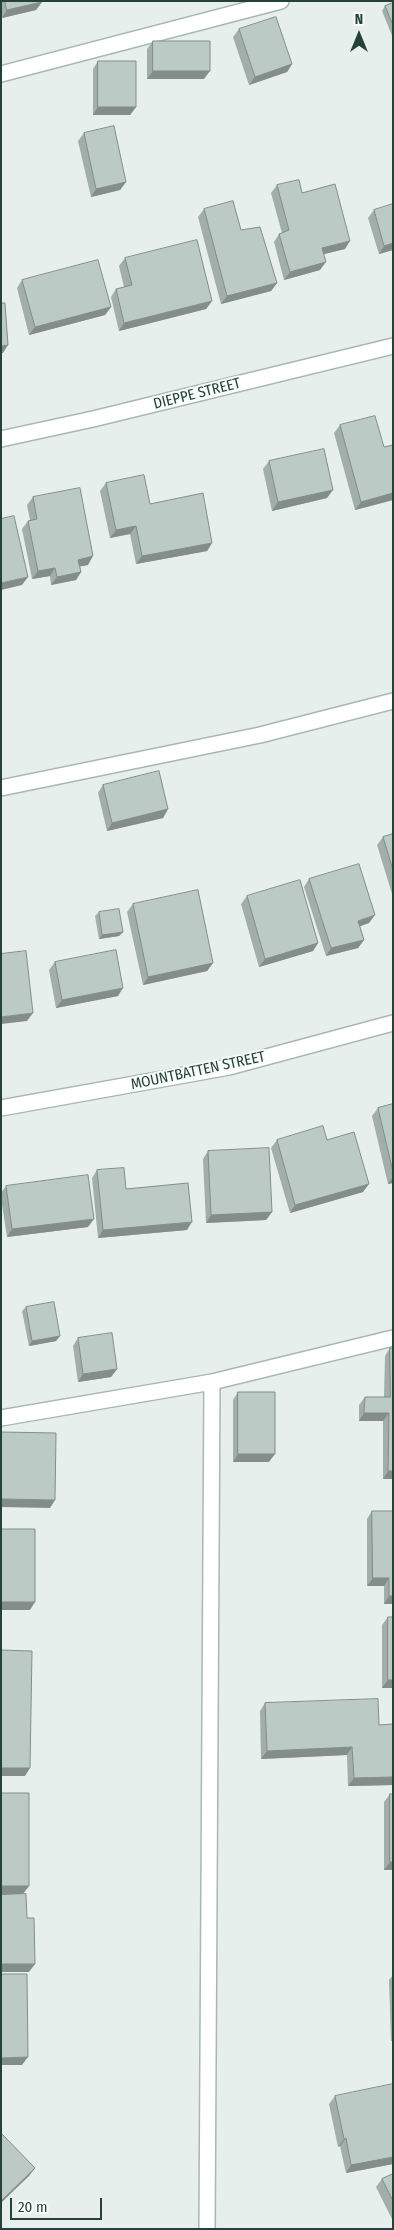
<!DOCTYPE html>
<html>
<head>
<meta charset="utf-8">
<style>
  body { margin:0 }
  #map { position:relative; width:394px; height:2230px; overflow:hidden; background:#e6efeb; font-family:"Fira Sans Condensed",sans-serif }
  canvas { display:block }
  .frame { position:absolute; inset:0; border:2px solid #24423a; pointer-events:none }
  .north { position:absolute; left:334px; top:10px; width:50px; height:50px; -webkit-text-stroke:4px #f7fbf9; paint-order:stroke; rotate:0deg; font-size:14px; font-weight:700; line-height:20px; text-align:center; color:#24423a }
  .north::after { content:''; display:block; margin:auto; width:18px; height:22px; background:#24423a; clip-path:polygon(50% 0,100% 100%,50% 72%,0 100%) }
  .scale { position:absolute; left:10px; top:2198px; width:92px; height:22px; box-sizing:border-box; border:2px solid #24423a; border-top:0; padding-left:6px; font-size:15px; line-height:18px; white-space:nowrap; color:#24423a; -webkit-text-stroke:4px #f7fbf9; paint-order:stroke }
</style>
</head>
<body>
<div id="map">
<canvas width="394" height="2230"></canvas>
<div class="frame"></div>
<div class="north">N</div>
<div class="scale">20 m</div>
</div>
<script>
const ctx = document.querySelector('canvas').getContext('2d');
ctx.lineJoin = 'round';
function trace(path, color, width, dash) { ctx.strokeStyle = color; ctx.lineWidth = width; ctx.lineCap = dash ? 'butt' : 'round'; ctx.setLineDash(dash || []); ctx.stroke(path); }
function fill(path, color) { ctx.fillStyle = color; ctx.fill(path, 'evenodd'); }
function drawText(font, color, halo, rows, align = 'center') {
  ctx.font = font + ' "Fira Sans Condensed",sans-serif'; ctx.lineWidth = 4; ctx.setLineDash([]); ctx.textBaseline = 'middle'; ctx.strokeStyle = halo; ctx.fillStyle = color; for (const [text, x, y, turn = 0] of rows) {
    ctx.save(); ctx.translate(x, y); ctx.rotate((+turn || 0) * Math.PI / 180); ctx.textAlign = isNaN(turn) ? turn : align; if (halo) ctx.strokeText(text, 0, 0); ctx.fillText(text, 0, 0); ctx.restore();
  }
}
const lane = new Path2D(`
  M1,74L281,1
  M1,788L260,735L393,701
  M1,1418L212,1382L393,1338
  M207,2229L212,1382`);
const street = new Path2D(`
  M1,439L93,419L393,346
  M1,1108L229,1067L393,1023`);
const wall = new Path2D(`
  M1,1H42V2L36,10L2,18Z
  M393,3V38L382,11L385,6Z
  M239,29L292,64L287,72L249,85L233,37Z
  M153,41L204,79H147V49Z
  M98,61L136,107L130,115H93V69Z
  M84,133L126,182L120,190L91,197L78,141Z
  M277,185L302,193L345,249L324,254L320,270L284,280L274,242L279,234L282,233L271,193Z
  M204,209L241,230L277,283L271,291L221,304L198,217Z
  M374,210L393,250L379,254L368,218Z
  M125,258L212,301L206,309L119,331L111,297L116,289L124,287L119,266Z
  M22,280L111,307L105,315L29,335L17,288Z
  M340,425L384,447L393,445V500L355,510L334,433Z
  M269,461L327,498L272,511L263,469Z
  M106,483L150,504L212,543L207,551L136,564L130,534L110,538L100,491Z
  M33,497L88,565L80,566L81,572L76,580L51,585L50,576L32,579L22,529L28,521L30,520L27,505Z
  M103,785L168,809L163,818L107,831L98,793Z
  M393,834V897L377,845L383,837Z
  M309,879L369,923L360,926L364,940L358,948L326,956L304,887Z
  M247,896L318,943L313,951L259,967L241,904Z
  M133,904L213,963L207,971L143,985L127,912Z
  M99,912L123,932L119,936L99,939L95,916Z
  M55,962L118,996L56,1008L49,970Z
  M393,1104V1183L388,1184L372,1116L378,1108Z
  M277,1140H327L363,1192L290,1213L271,1148Z
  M208,1151L272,1212L266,1220L206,1223L203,1159Z
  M97,1170L126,1189L187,1230L98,1238L92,1178Z
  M6,1186L88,1227L7,1237L1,1198V1193Z
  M26,1307L60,1336L56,1341L29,1346L22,1311Z
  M78,1338L117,1369L111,1377L78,1382L73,1346Z
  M390,1348L393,1479H383V1421H359V1405L365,1397H384L385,1356Z
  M238,1392L269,1462H233V1400Z
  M372,1511H393V1604H384V1586H367V1519Z
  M388,1617L393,1688H382V1625Z
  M265,1703L379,1725L393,1724V1785L348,1786L347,1755L261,1759L260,1711Z
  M390,1794L393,1870H384V1802Z
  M393,1975V2041H391L389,1980Z
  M335,2096L393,2164L346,2173L340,2146L338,2147L329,2104Z
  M393,2174V2221L376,2187L382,2179Z`);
const shadedWall = new Path2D(`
  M42,2L36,10L2,18L7,10Z
  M292,64L287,72L249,85L255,77Z
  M153,71H210L204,79H147Z
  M98,107H136L130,115H93Z
  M126,182L120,190L91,197L96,189Z
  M350,241L345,249L316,256L322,248Z
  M393,243V250L379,254L384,246Z
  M326,262L320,270L284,280L290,272Z
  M277,283L271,291L221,304L227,296Z
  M212,301L206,309L119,331L124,323Z
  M111,307L105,315L29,335L35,327Z
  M8,345L3,353H1V346Z
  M333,490L327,498L272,511L278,502Z
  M393,493V500L355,510L361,502Z
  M136,526L130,534L110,538L116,530Z
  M212,543L207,551L136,564L142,556Z
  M93,556L88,565L73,568L78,560Z
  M55,568L50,576L32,579L38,571Z
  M81,572L76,580L51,585L57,577Z
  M28,577L22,585L1,590V583Z
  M168,809L163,818L107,831L112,823Z
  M375,915L369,923L352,929L358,921Z
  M123,932L119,936L99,939L102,935Z
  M364,940L358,948L326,956L331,948Z
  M318,943L313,951L259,967L265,959Z
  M213,963L207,971L143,985L148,977Z
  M123,988L118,996L56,1008L62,1000Z
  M33,1013L27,1021L1,1024V1017Z
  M393,1177V1183L388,1184Z
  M369,1184L363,1192L290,1213L295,1205Z
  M272,1212L266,1220L206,1223L211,1215Z
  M94,1219L88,1227L7,1237L12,1229Z
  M192,1222L187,1230L98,1238L103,1230Z
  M60,1336L56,1341L29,1346L32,1341Z
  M117,1369L111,1377L78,1382L83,1374Z
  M364,1413H389L383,1421H359Z
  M238,1454H275L269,1462H233Z
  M388,1471H393V1479H383Z
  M1,1499L55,1500L50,1508L1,1507Z
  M373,1578H389L384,1586H367Z
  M389,1596H393V1604H384Z
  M1,1602H35L30,1610H1Z
  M388,1680H393V1688H382Z
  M352,1747L347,1755L261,1759L267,1751Z
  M1,1768H30L25,1776H1Z
  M393,1777V1785L348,1786L354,1778Z
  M390,1862H393V1870H384Z
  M1,1886H29L23,1894H1Z
  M1,1964H35L29,1972H1Z
  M28,2057L22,2065H1V2058Z
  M346,2138L340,2146L338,2147L344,2139Z
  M393,2157V2164L346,2173L351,2165Z
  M35,2168L29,2176L1,2203V2201Z`);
const building = new Path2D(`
  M5,1H42V2L7,10Z
  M393,3V25L385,6Z
  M276,17L292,64L255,77L239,29Z
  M153,41H210V71H153Z
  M98,61H136V107H98Z
  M114,126L126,182L96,189L84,133Z
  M299,180L302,193L335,184L350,241L322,248L326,262L290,272L279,234L289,230L277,185Z
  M233,201L241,230L260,227L277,283L227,296L204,209Z
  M393,204V243L384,246L374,210Z
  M197,240L212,301L124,323L116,289L132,285L125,258Z
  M98,260L111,307L35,327L22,280Z
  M1,303H5L8,345L1,346Z
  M375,416L384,447L393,445V493L361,502L340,425Z
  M324,449L333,490L278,502L269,461Z
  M144,475L150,504L203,493L212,543L142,556L136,526L116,530L106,483Z
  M80,488L93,556L78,560L81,572L57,577L55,568L38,571L28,521L37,519L33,497Z
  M14,516L28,577L1,583V519Z
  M159,771L168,809L112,823L103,785Z
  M393,834V870L383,837Z
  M359,864L375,915L358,921L364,940L331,948L309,879Z
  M300,880L318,943L265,959L247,896Z
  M198,890L213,963L148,977L133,904Z
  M119,909L123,932L102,935L99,912Z
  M116,950L123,988L62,1000L55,962Z
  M26,951L33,1013L1,1017V954Z
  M393,1104V1172L378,1108Z
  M323,1126L327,1140L354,1132L369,1184L295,1205L277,1140Z
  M269,1148L272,1212L211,1215L208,1151Z
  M124,1168L126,1189L188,1183L192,1222L103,1230L97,1170Z
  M88,1175L94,1219L12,1229L6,1186Z
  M54,1302L60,1336L32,1341L26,1307Z
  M112,1333L117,1369L83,1374L78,1338Z
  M390,1348H393V1471H388L389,1413H364L365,1397H390Z
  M238,1392H275V1454H238Z
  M1,1432L56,1433L55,1500L1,1499Z
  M372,1511H393V1596H389V1578H373Z
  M1,1529H35V1602H1Z
  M388,1617H393V1680H388Z
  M1,1650L32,1651L30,1768H1Z
  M378,1699L379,1725L393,1724V1777L354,1778L352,1747L267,1751L265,1703Z
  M1,1793H29V1886H1Z
  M390,1794H393V1862H390Z
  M26,1894L27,1918H34L35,1964H1V1895Z
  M1,1974H27L28,2057L1,2058Z
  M393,2084V2157L351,2165L346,2138L344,2139L335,2096Z
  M1,2133L35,2168L1,2201Z
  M393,2174V2201L382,2179Z`);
const streetNames = [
  ["DIEPPE STREET",197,394,-14],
  ["MOUNTBATTEN STREET",198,1071,-12]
];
trace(lane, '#a8b8b2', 18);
trace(street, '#a8b8b2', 18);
trace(lane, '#fff', 15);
trace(street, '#fff', 15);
fill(wall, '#a1aea9');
fill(shadedWall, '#838d89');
fill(building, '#bbcac4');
trace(building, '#838d89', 1);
drawText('15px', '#24423a', '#f7fbf9', streetNames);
</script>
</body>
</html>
